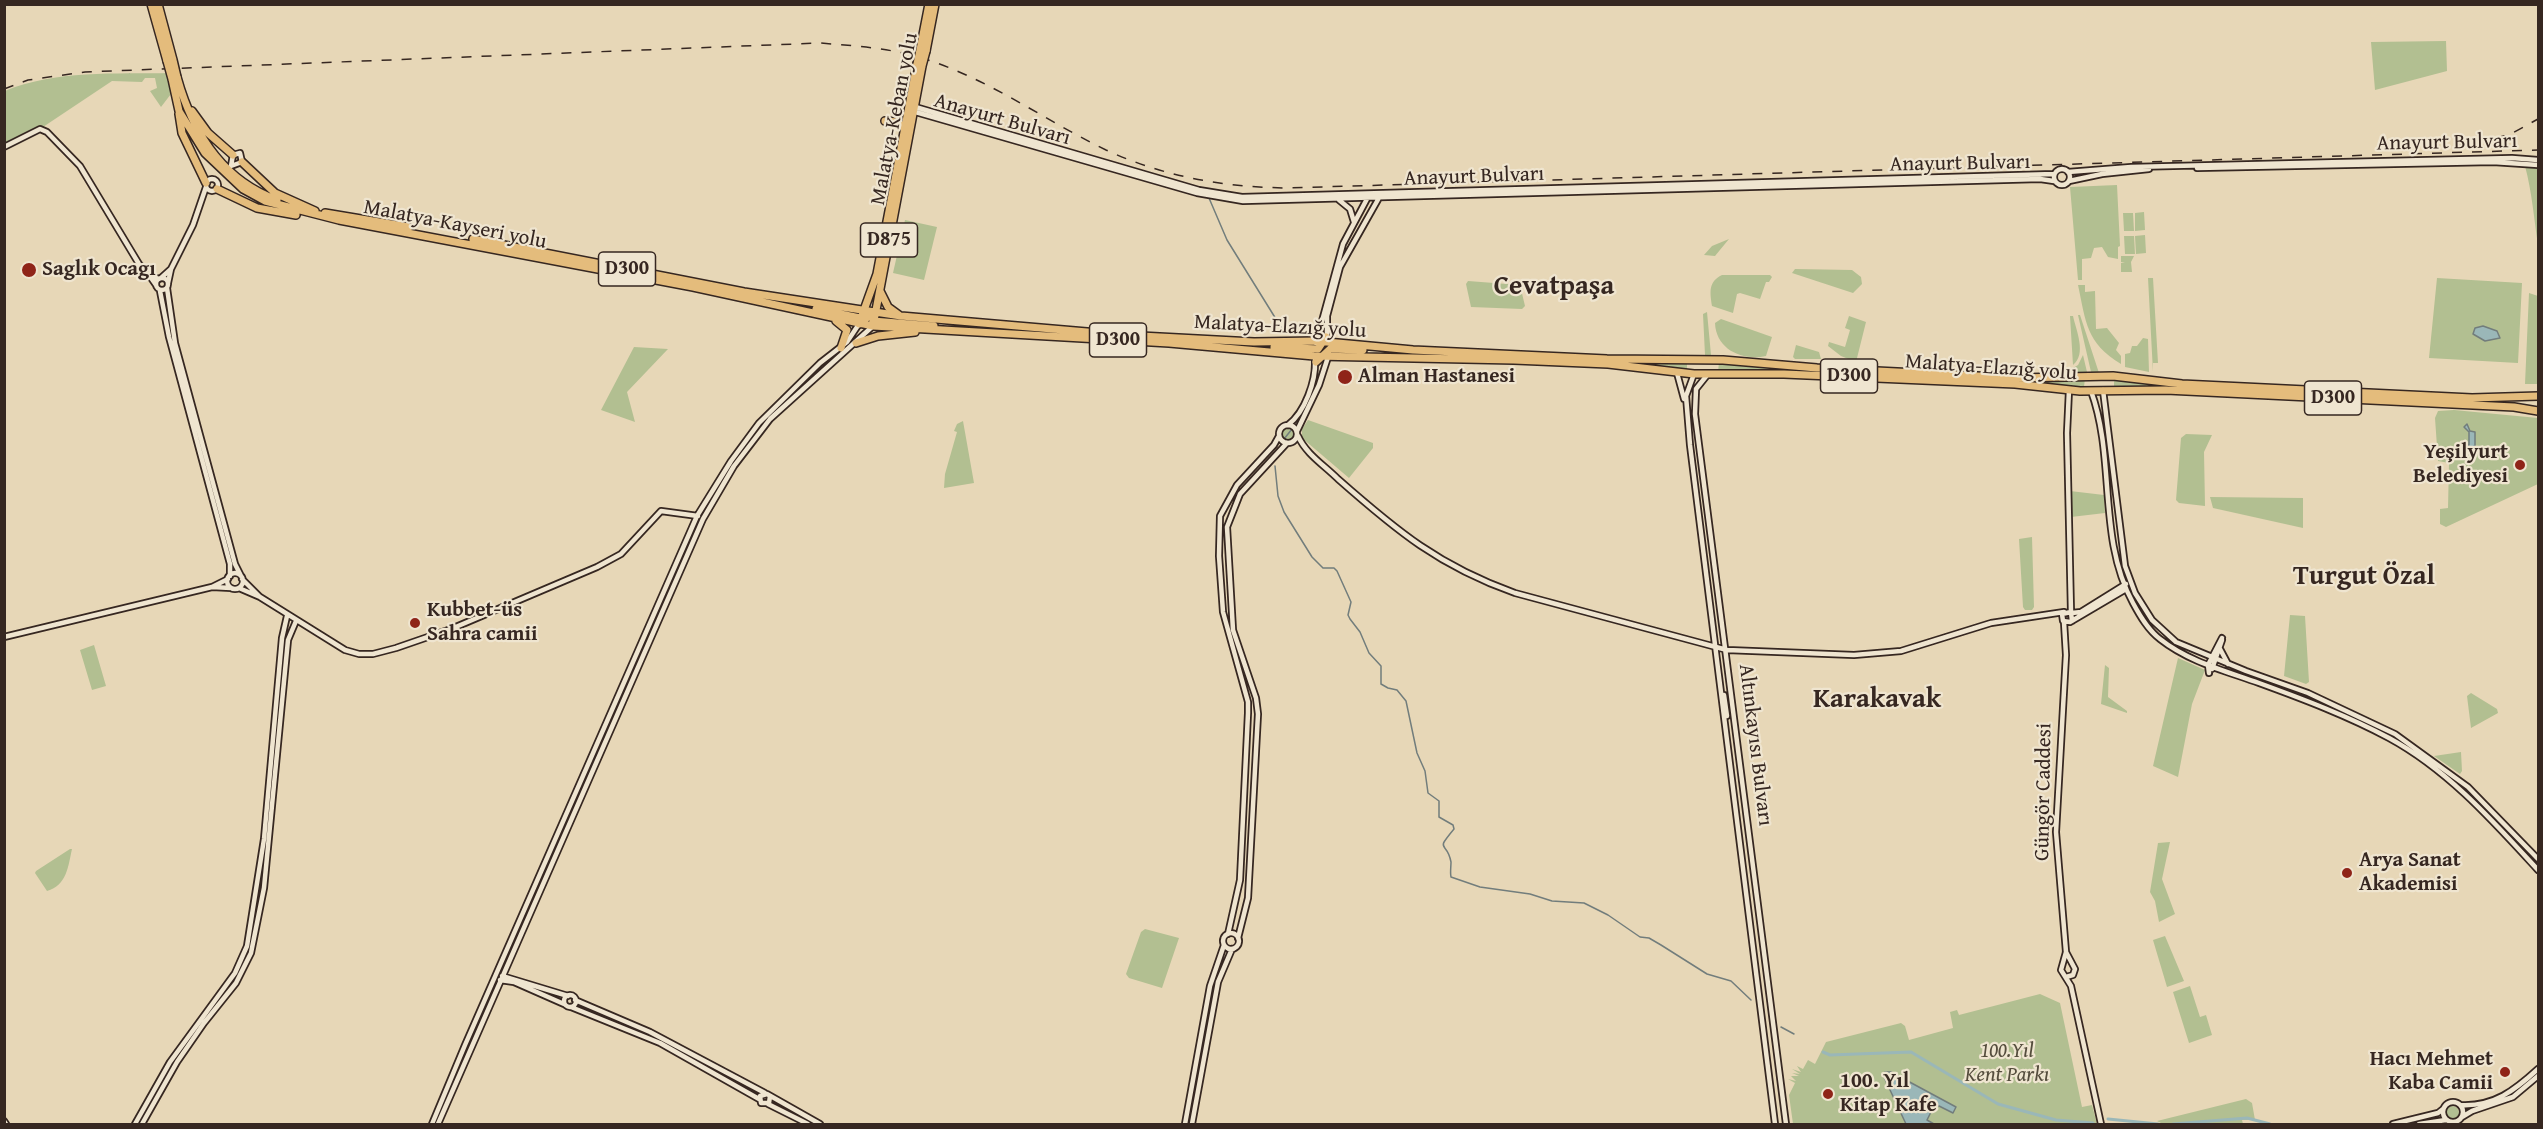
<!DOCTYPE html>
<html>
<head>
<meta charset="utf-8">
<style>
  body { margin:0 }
  #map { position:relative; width:2543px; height:1129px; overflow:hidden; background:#e7d7b7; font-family:"Gentium Book Plus",serif }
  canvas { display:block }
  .frame { position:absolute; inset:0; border:6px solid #362721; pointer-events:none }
</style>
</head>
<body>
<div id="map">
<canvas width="2543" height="1129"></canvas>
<div class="frame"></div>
</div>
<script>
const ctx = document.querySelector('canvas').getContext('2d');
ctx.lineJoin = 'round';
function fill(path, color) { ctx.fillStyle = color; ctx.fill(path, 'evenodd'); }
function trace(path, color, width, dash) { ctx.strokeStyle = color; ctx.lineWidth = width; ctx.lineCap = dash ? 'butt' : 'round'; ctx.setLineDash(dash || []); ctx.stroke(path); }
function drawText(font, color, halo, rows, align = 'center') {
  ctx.font = font + ' "Gentium Book Plus",serif'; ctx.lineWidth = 4.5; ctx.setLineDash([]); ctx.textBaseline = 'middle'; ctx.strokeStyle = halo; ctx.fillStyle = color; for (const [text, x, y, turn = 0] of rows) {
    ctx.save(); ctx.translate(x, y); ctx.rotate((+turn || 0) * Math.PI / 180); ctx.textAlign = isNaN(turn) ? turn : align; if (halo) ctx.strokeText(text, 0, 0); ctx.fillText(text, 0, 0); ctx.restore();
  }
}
const green = new Path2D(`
  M2446,41L2447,71L2375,90L2371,42Z
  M170,73L174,90L161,107L150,91L157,88L155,78H145L142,82L112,81L40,129L5,147V91C54,70 117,74 170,73Z
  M2525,166L2538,168V245C2534,219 2532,192 2525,166Z
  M2117,185L2120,246L2118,247V259L2108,257L2102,247L2094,248L2091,258L2082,259V280H2078L2070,187Z
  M2144,212L2145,230L2135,231V213Z
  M2123,213H2133L2134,231H2124Z
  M905,220L937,227L924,280L893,273Z
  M2145,235L2146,253L2136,254L2135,236Z
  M2124,236H2134L2135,254H2125Z
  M1729,239L1715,256L1704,255L1712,246Z
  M2121,256H2134L2131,262L2132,272H2121V263L2125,262H2121Z
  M1795,269L1852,270L1861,277L1862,284L1853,293L1792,273Z
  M1722,275H1770L1772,277L1769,282H1766L1760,299L1740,293L1737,294L1733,313L1712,306C1710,292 1708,282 1722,275Z
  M2148,278H2153L2158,363H2153V372Z
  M2437,278L2522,283L2518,363L2429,358Z
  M1468,281L1520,285L1525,306L1522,309L1471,307L1466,284Z
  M2078,285H2085V292L2095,291L2096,329L2107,328L2119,343L2116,350L2121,356V364C2086,343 2086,322 2078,285Z
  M2529,293L2538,296V384H2525Z
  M1707,312L1711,355H1705L1703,314Z
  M2078,315H2080L2099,373L2091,372Z
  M1849,316L1866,322L1856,362L1841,356L1828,346L1829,342L1845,347L1850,330L1845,328Z
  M2070,316H2073C2076,330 2087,354 2073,365Z
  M1721,319L1772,337L1766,356C1743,361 1716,350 1715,323Z
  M2143,338L2148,339L2149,372L2125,367V354L2130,353L2132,346H2137Z
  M1796,345L1819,352L1821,359H1795L1793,357Z
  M634,347L668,349L627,392L635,422L601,410Z
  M2083,355L2087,372L2065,373L2078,365Z
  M1619,361L1687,362V371L1619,363Z
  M1719,362L1776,368V370L1718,372Z
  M2085,378L2084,387L2016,380Z
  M2114,380L2179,386L2180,388L2114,389Z
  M2454,410L2538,418V484L2446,527L2440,524V509L2448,508L2449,463L2438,461L2435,418L2438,411Z
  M1308,420L1373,443V448L1349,478L1302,438V429Z
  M963,421L974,483L944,488L945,474L957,432L954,431L957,424Z
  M1281 434a7 7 0 1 1 14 0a7 7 0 1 1-14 0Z
  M2186,434L2212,435L2204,452L2205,506L2179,503L2176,500L2181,438Z
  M2070,491L2104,495L2105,513L2071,517Z
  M2210,497L2303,498V528L2213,508Z
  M2032,537L2034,607L2032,610H2025L2023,607L2019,539Z
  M2290,615L2305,616L2309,682L2306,684L2284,676Z
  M94,645L106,686L92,690L80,650Z
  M2178,658L2205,670L2192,704L2178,777L2153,766Z
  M2105,665L2109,668L2108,697L2127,711V713L2101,704Z
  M2471,693L2497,709L2498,713L2471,728L2467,696Z
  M2461,752L2462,771L2460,774L2434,756Z
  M2170,842L2162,879L2175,914L2159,922L2155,901L2150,892L2158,843Z
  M70,849H72C68,867 67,885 47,891L35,873L36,871Z
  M1145,929L1179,938L1162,988L1129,978L1126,974L1141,932Z
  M2165,936L2184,981L2167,987L2153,940Z
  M2190,986L2200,1017L2206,1015L2212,1035L2189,1043L2173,992Z
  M2040,994L2060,1003L2082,1107L2092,1105L2097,1124H1793L1789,1095L1795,1083L1788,1079L1796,1081L1791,1076H1799L1792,1073L1800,1074L1792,1069L1801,1072L1797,1066L1803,1069L1808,1060L1815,1064L1826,1042L1901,1023L1905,1026L1909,1040L1953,1028L1950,1012L1957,1010L1959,1015Z
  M2246,1099L2252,1103L2255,1120H2242L2243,1124H2163L2157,1121Z
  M2445 1113a7 7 0 1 1 14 0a7 7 0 1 1-14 0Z`);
const water = new Path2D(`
  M2483,326L2497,331L2500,338L2485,341L2473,334L2475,328Z
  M2467,424L2470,431L2475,432V447L2471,451L2466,446H2461L2469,445V432L2464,427Z
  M1885,1072H1891L1956,1107L1953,1113L1935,1104L1927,1120L1934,1124H1906L1883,1075Z`);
const stream = new Path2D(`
  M1209,198L1227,240L1284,332
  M1308,401L1321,369
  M1297,423L1303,410
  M1284,439L1292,429
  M1275,466L1278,496L1284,512L1312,557L1323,568H1334L1337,571L1351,602L1348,615L1350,619L1360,632L1369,653L1381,666V684L1388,688L1397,690L1406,701L1417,753L1425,771L1428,793L1439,801V817L1453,825L1454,829C1434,853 1447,840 1451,862C1451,867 1450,872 1451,877L1480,887L1530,894L1552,901L1584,903L1608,915L1640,937L1649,938L1661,945L1707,974L1731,981L1751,1000
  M1781,1027L1794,1034`);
const canal = new Path2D(`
  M1823,1052L1830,1055L1911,1052L1998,1104L2056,1120L2093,1123
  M2108,1119L2158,1124
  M2173,1124L2247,1118L2270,1124`);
const secondary = new Path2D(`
  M912,106L1199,190L1242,197L2054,174
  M912,111L1197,193L1243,201L2040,179L2054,181
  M4,147L40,129L47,132L80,166L139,264L149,275
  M240,153L242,162L231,166L233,155Z
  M2197,168L2493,162L2538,165
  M2054 177a8 8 0 1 1 16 0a8 8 0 1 1-16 0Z
  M2068,172L2131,167L2512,158L2538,160
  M206 185a6 6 0 1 1 12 0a6 6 0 1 1-12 0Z
  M2069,181L2102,174L2149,169
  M1339,200L1350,209L1354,222
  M171,269L193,225L206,187
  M156 284a6 6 0 1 1 12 0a6 6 0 1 1-12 0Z
  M161,278L171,269L168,283
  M156,285L149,275L159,279
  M167,288L175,343L235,564L241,576
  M160,291L169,337L230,564V576
  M1327,338V316L1340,267L1380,196
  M1316,343L1343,244L1368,197
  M1677,373L1684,399
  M1694,374L1686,396L1690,445L1775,1124
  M1708,374L1696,389L1695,414L1786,1124
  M2069,390L2067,433L2071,612
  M2103,390L2125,566L2135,593L2152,620L2176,642L2246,671L2308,693L2395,734L2468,787L2538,859
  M2091,391C2116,459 2097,538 2133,603C2140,616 2148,630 2160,639C2189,662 2226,671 2259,683C2303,699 2348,716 2389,738C2448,770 2493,821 2538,870
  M1279 434a9 9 0 1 1 18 0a9 9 0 1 1-18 0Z
  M1288,425C1305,412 1316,381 1315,360
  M1297,431L1319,385L1329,354
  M1298,436C1306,454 1324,465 1338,479C1397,531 1439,566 1515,593L1727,650L1854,655L1901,651L1991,623L2064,612
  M227 581a8 8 0 1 1 16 0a8 8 0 1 1-16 0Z
  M228,579L212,587L231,588
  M239,588L260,597L242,579
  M260,597L345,650L359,654H373L396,648L451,629L597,567L621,554L661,511L698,516
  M2072,613L2081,612L2126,584
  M2072,621L2071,612L2062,614L2063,621L2070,622L2126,589
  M2064,622L2066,655L2056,832L2066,952L2061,970L2071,986L2101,1124
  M4,637L212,587
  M2220,649L2228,664
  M2212,669L2222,640
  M2209,673L2208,665L2222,638
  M1724,695L1727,716
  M1223 941a8 8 0 1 1 16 0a8 8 0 1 1-16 0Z
  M1228,934L1240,880L1248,713V702L1223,612L1219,556L1220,516L1237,485L1274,445L1279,436
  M1238,938L1248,898L1258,714L1256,698L1233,630L1227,527L1240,494L1287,443
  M2066,952L2075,969L2073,975L2066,977
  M502,976L568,996
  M500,980L514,982L564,1004
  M564 1001a6 6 0 1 1 12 0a6 6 0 1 1-12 0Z
  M575,1000L650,1032L765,1093
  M571,1007L660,1043L759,1099
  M770,1096L769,1103H761L760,1096L767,1094L820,1124
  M2443 1112a10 10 0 1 1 20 0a10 10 0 1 1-20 0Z
  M768,1104L808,1124
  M2460,1105C2494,1107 2515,1090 2538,1069
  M2462,1117L2472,1111L2513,1097L2538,1076
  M4,1121L6,1124
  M135,1124L170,1062L235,973L247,946L264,839L282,638L287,616
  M142,1124L177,1062L204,1023L236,983L251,953L264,888L288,640L296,621
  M432,1124L465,1045L697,516L731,461L759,423L820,363L847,342L859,324
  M438,1124L703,519L734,466L770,419L873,326
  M1185,1124L1210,986L1224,945
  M1192,1124L1218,982L1232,949
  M2393,1124L2438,1113L2443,1109
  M2419,1124L2446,1120`);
const highway = new Path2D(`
  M151,4L167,61
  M158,4L173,60
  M920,50L929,4
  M926,51L935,4
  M177,77C192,131 222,180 277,200
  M172,79L179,111L205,153L243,189L265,201L339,220L693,287L873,326L1169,343L1314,356L1514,360L1608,364L1694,374H1784L2015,384L2080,391L2166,390L2514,407L2538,411
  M192,111L208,133L233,155
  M179,114L182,133L206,183
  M885,121L898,122L904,128
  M242,162L275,193L315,211
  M217,189L257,208L296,215
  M325,213L409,227
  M473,239L744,292L901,316L1122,335L1254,342L1316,341L1413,350L1607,359L1723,360L1817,368L2017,378L2113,376L2182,384L2472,398L2538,396
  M880,291L888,307L899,315
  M816,309L865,319L876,312
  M836,321L847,330L841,348
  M873,321L934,326
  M859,324L877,274L917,64
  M873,326L922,66
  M856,343L878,336L915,332
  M1274,347L1318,349L1326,337
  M1316,362L1330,349L1363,350`);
const rail = new Path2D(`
  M4,89L28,80L85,72L820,43C856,46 893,48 928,60C992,81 1046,121 1106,150C1165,177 1223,187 1287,188L2538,150
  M2456,146L2509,135L2538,119`);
const highwayBridge = new Path2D(`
  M173,60L177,77
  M167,61L172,79
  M917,64L920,50
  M922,66L926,51`);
const markers = [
  [29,270,8,"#8f2418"],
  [1345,377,8,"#8f2418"],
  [2520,465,6,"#8f2418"],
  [415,623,6,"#8f2418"],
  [2347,873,6,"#8f2418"],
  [2505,1072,6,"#8f2418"],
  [1828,1094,6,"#8f2418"]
];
const shields = [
  [889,240,57],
  [627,269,57],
  [1118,340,57],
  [1849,376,57],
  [2333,398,57]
];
const shieldNames = [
  ["D875",889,240],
  ["D300",627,269],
  ["D300",1118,340],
  ["D300",1849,376],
  ["D300",2333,398]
];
const streetNames = [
  ["Malatya-Keban yolu",895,119,-79],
  ["Anayurt Bulvarı",1002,120,16],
  ["Anayurt Bulvarı",2447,143,-1],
  ["Anayurt Bulvarı",1960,164,-1],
  ["Anayurt Bulvarı",1474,177,-2],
  ["Malatya-Kayseri yolu",455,225,11],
  ["Malatya-Elazığ yolu",1280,327,3],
  ["Malatya-Elazığ yolu",1991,368,4],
  ["Altınkayısı Bulvarı",1755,745,83],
  ["Güngör Caddesi",2044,792,-89]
];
const poiNames = [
  ["Saglık Ocagı",42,270],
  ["Alman Hastanesi",1358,377],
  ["Yeşilyurt",2508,453,"right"],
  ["Belediyesi",2508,477,"right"],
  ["Kubbet-üs",427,611],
  ["Sahra camii",427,635],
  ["Arya Sanat",2359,861],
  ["Akademisi",2359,885],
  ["Hacı Mehmet",2493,1060,"right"],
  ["Kaba Camii",2493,1084,"right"],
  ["100. Yıl",1840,1082],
  ["Kitap Kafe",1840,1106]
];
const parkNames = [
  ["100.Yıl",2007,1052],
  ["Kent Parkı",2007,1076]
];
const districtNames = [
  ["Cevatpaşa",1554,287],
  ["Turgut Özal",2364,577],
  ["Karakavak",1877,700]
];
fill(green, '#b2bf91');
fill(water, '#9ab7b8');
trace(water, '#727d7c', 1.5);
trace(stream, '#727d7c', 1.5);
trace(canal, '#9ab7b8', 3);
trace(secondary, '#362721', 8);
trace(highway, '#362721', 10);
trace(secondary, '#efe5d0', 4.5);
trace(highway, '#e4bc7c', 7);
trace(rail, '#362721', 1.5, [10, 10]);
trace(highwayBridge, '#362721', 10, []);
trace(highwayBridge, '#e4bc7c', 7);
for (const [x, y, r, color] of markers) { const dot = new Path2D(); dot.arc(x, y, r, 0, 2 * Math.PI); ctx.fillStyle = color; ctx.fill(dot); trace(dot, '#efe5d0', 2); }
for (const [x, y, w] of shields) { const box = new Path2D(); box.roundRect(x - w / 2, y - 17, w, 34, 4.5); ctx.fillStyle = '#efe5d0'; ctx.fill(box); trace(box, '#362721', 1.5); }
drawText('bold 20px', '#362721', null, shieldNames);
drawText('21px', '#362721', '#efe5d0', streetNames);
drawText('bold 21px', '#362721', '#efe5d0', poiNames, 'left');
drawText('italic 21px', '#554d3d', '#efe5d0', parkNames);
drawText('bold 27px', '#362721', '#efe5d0', districtNames);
</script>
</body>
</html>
